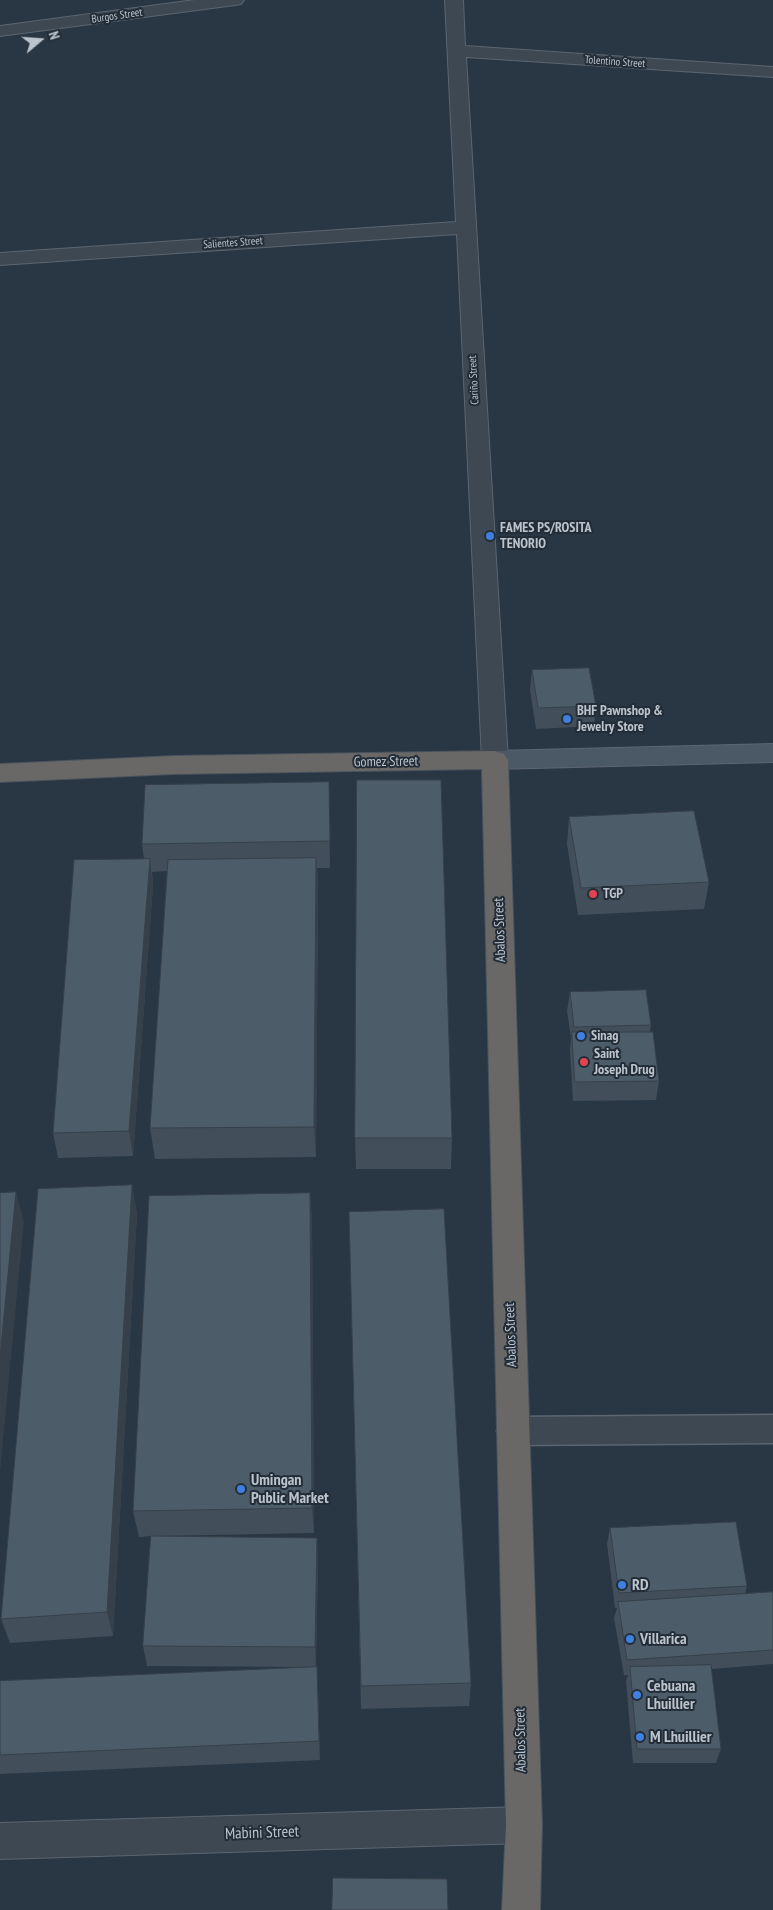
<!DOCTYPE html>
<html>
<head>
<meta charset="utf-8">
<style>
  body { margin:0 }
  #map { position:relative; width:773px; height:1910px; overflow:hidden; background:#293643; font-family:"PT Sans Narrow",sans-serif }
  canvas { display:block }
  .north { position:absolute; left:15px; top:15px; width:50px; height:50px; -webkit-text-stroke:4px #222d38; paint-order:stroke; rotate:72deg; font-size:14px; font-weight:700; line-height:20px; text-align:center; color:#bbc3cc }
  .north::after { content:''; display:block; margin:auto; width:18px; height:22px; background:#bbc3cc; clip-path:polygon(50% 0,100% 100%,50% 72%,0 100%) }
</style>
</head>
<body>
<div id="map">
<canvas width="773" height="1910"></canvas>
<div class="north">N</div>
</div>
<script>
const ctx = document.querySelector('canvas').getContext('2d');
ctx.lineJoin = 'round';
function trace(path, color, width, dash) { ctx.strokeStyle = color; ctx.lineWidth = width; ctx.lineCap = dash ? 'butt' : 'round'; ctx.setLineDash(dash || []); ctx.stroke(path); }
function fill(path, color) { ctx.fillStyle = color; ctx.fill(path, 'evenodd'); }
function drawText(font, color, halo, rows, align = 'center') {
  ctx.font = font + ' "PT Sans Narrow",sans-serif'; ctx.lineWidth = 4; ctx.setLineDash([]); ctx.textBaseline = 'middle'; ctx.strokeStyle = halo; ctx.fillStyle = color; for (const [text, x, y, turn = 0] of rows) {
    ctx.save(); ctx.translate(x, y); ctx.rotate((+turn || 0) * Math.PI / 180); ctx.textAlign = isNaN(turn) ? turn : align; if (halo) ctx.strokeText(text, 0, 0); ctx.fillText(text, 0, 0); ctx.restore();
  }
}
const service = new Path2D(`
  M773,1415V1443L513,1445L502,1441L497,1431L502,1421L513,1417Z`);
const minor = new Path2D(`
  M195,0H244L241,4L235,5L0,36V26Z
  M445,0H463L465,46L773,67V77L466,57L508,760L504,766L495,769L486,766L482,760L457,234L0,265V253L456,222Z
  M524,1807L537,1812L542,1825L537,1838L524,1843L0,1859V1823Z`);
const secondary = new Path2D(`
  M773,744V762L495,769L486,766L482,760L486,754L495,751Z`);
const trunk = new Path2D(`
  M495,751L504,754L508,760L542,1825L540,1910H502L506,1825L482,769L174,774L0,782V764L174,756Z`);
const wall = new Path2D(`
  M532,670L596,706L594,726L536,729L530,690Z
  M329,782L330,868H317L318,891L316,1157L155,1159L150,1128L167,871L152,872L153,886L133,1156L58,1158L53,1133L144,859L142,844Z
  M569,817L709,882L704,909L578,915L567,844Z
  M570,992L651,1025L650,1032L659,1081L656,1100L573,1101L570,1051L571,1038L567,1011Z
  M355,1138H452L451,1169H356Z
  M132,1185L137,1214L113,1636L10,1643L1,1619Z
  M310,1193L312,1222L314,1533L160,1536L318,1559L316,1667L318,1687L320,1760L0,1774V1681L308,1667L147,1666L143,1646L151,1536L139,1537L133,1511Z
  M349,1212L471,1683L469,1706L361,1709Z
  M610,1528L747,1586L745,1594L773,1592V1664L711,1669L721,1749L716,1763H633L626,1681L628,1675H624L614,1618L617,1608H615L607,1544Z`);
const shadedWall = new Path2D(`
  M329,782L330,809V868V841Z
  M316,858L318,891L316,1157L314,1127Z
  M150,859L153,886L133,1156L129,1131Z
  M132,1185L137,1214L113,1636L107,1612Z
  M16,1192L24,1221L0,1472V1358Z
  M310,1193L312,1222L314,1533L312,1508Z
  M317,1538L318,1559L316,1667L315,1647Z
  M317,1667L318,1687L320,1760L319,1741Z`);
const building = new Path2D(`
  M589,668L596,706L538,708L532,670Z
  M357,780H441L452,1138H355Z
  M329,782L330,841L142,844L145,785Z
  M694,811L709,882L581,888L569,817Z
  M316,858L314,1127L150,1128L168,860Z
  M150,859L129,1131L53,1133L74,860Z
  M646,990L651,1025L574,1027L570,992Z
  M572,1032H653L659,1081L575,1082Z
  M132,1185L107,1612L1,1619L38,1189Z
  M16,1192L0,1358V1193Z
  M310,1193L312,1508L133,1511L149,1196Z
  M444,1209L471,1683L361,1686L349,1212Z
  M736,1522L747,1586L619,1593L610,1528Z
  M151,1536L317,1538L315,1647L143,1646Z
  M773,1592V1650L627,1660L618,1602Z
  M711,1665L721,1749H637L630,1667Z
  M317,1667L319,1741L0,1755V1681Z
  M333,1878L447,1879L448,1910H332Z`);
const markers = [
  [490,536,5,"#3f7fe0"],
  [567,719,5,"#3f7fe0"],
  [593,894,5,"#e0444e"],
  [581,1036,5,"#3f7fe0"],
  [584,1062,5,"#e0444e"],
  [241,1489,5,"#3f7fe0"],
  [622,1585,5,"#3f7fe0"],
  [630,1639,5,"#3f7fe0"],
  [637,1695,5,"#3f7fe0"],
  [640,1737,5,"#3f7fe0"]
];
const farStreetnames = [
  ["Burgos Street",117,16,-8],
  ["Tolentino Street",615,62,4],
  ["Salientes Street",233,243,-4],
  ["Cariño Street",474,380,-93]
];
const poiNames = [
  ["FAMES PS/ROSITA",500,528],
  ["TENORIO",500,544],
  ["BHF Pawnshop &",577,711],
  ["Jewelry Store",577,727],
  ["TGP",603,894],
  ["Sinag",591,1036],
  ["Saint",594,1054],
  ["Joseph Drug",594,1070]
];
const streetNames = [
  ["Gomez Street",386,762,-1],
  ["Abalos Street",500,930,-92],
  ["Abalos Street",511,1335,-92],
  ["Abalos Street",521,1740,-91]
];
const nearPoinames = [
  ["Umingan",251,1480],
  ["Public Market",251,1498],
  ["RD",632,1585],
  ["Villarica",640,1639],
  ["Cebuana",647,1686],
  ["Lhuillier",647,1704],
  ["M Lhuillier",650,1737]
];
const nearStreetnames = [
  ["Mabini Street",262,1833,-2]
];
trace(service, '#5c6670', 3);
trace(minor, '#5c6670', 2);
trace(secondary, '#5c6670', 2);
trace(trunk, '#48535d', 2);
fill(service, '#3d4853');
fill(minor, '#3d4853');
fill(secondary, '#4b5866');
fill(trunk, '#6a6867');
fill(wall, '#424f5a');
fill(shadedWall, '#36404a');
fill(building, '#4d5c69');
trace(building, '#36404a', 1);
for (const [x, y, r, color] of markers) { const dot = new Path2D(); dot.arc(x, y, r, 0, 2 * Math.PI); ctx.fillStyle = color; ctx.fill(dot); trace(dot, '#222d38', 2); }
drawText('11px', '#bbc3cc', '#222d38', farStreetnames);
drawText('bold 14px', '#bbc3cc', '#222d38', poiNames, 'left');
drawText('14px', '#bbc3cc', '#222d38', streetNames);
drawText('bold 16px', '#bbc3cc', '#222d38', nearPoinames, 'left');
drawText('16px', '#bbc3cc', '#222d38', nearStreetnames);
</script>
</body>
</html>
